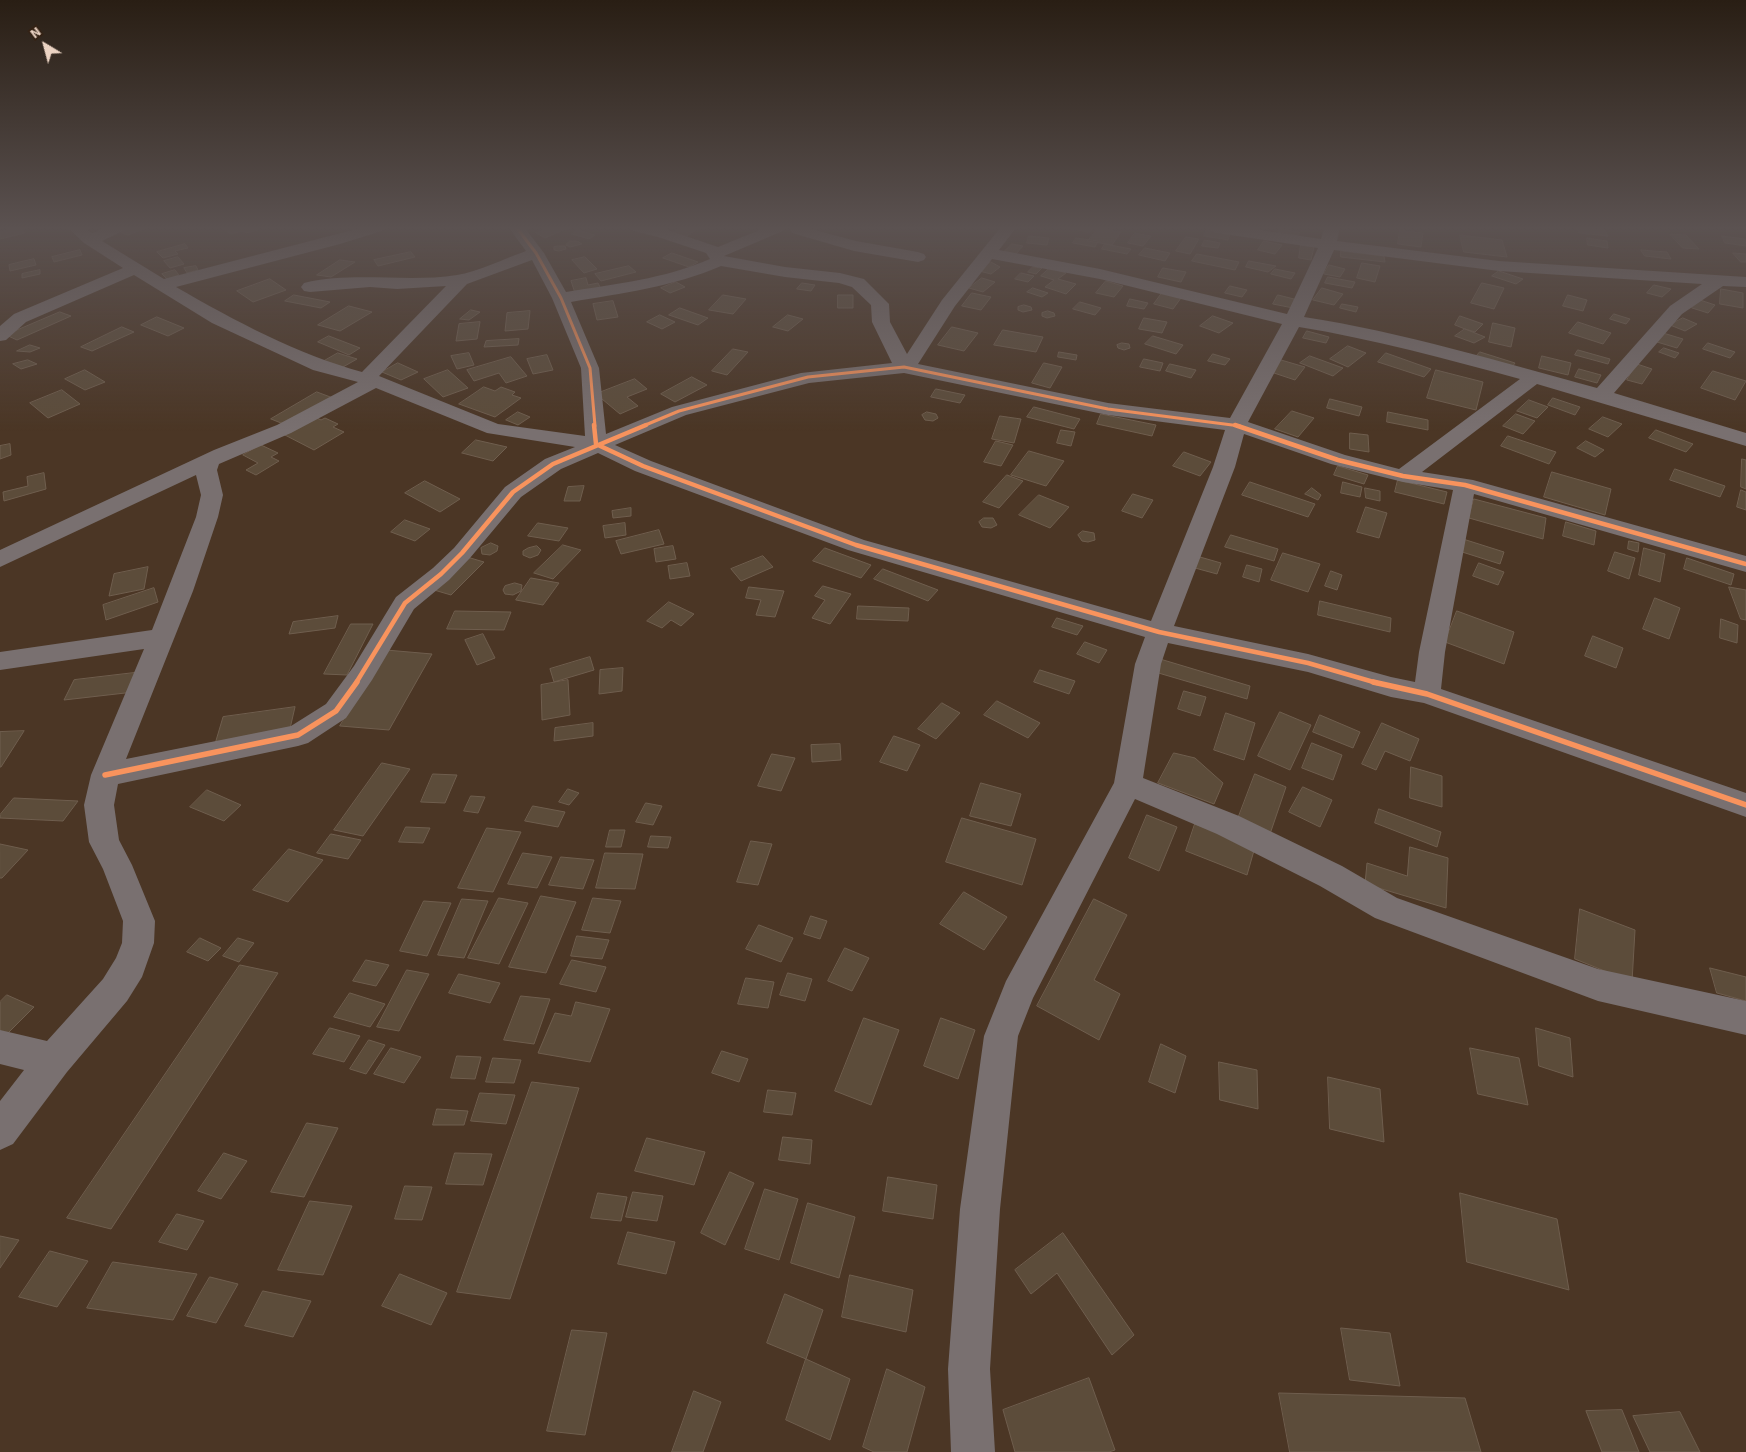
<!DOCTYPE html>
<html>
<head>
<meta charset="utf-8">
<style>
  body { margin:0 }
  #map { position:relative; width:1746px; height:1452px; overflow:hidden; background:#4b3625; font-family:"Source Sans 3",sans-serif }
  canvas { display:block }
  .north { position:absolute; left:20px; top:20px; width:50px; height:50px; -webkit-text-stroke:4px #332114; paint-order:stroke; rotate:323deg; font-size:14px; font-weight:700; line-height:20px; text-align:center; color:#ebd3c3 }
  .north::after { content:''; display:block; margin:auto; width:18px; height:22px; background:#ebd3c3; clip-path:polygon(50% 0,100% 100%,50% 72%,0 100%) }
</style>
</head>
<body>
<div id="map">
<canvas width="1746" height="1452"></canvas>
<div class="north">N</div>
</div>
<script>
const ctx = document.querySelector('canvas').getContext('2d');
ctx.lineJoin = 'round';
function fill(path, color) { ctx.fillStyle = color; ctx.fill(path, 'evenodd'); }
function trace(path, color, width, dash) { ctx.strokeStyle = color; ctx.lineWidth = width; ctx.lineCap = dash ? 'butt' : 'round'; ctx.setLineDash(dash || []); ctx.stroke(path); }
const building = new Path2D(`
  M16,228H21L25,233L0,239V232Z
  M132,228H147L128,235L120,232Z
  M223,228H257L259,230L246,233L243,231L231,234Z
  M550,228H563L566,229L545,238L536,233Z
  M680,228H707H700L685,237L671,233Z
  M1066,228H1092L1090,232Z
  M1098,228L1121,232L1112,245L1088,241Z
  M1577,228L1605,230L1608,236L1579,233Z
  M1280,229L1300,232L1298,236L1278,232Z
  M578,230L595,235L589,239L572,234Z
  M1206,230L1230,234L1228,240L1204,236Z
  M1400,230L1423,233L1421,247L1398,244Z
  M1135,233L1151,236L1143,246L1128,243Z
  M1670,234L1686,235L1699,249L1683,248Z
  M1460,235L1502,240L1507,257L1464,252Z
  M1029,236L1049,238L1047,245L1027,243Z
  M1722,236L1745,239L1746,246L1725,243Z
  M1186,237L1199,239L1190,254L1176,251Z
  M1076,238L1098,241L1095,247L1073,243Z
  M1587,238L1607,241L1608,248L1588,245Z
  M1205,240L1220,243L1218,248L1202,246Z
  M570,241H577L582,244L570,247L566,245Z
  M1264,241L1282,245L1275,254L1258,250Z
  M185,244L188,248L175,251L178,254L163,258L157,252Z
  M1012,244L1023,246L1015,255L1004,252Z
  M1105,244L1131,249L1127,254L1102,249Z
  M1301,245L1314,247L1311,260L1299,258Z
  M559,246H565L566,249L559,251L554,250V247Z
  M1145,248L1170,253L1165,261L1139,255Z
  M80,250L82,255L54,262L52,257Z
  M1641,250L1667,252L1671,259L1645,256Z
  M1341,251L1384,256L1385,262L1341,257Z
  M411,252L415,257L378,266L374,260Z
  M672,253L698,262L689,267L663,258Z
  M1733,253L1746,254V262H1741Z
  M1197,254L1239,262L1235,270L1192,261Z
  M178,257L184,264L170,268L164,261Z
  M585,257L597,269L584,273L572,260Z
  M34,259L36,265L10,271L9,265Z
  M340,260L355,262L331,277L317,275Z
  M1249,261L1276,266L1268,272L1246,267Z
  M991,262L1000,267L991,274L979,271Z
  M1362,263L1380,266L1375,282L1357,278Z
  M1329,265L1345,269L1340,277L1324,274Z
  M196,266L198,270L187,273L184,268Z
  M629,266L636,272L601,281L595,274Z
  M1033,267L1042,268L1036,274L1028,272Z
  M1050,268L1066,273L1058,279L1076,284L1066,294L1045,287L1054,280L1041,276Z
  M1163,268L1186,272L1181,282L1158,277Z
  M1275,269L1295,273L1291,279L1271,274Z
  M40,270V274L22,278V274Z
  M175,270L179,275L167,279L162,274Z
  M1499,271L1523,279L1516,284L1492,276Z
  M1021,273L1034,276L1028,282L1015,279Z
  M1328,277L1355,282L1352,288L1325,283Z
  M586,278L588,285L598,283L601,289L575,293L571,281Z
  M982,278L995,282L983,292L969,288Z
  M270,279L286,290L253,302L237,291Z
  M1106,281L1123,286L1114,297L1096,293Z
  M676,282L685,287L670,293L661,288Z
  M802,283L815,285L811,291L797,289Z
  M1482,283L1504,288L1494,309L1471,303Z
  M1654,285L1671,289L1662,297L1647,293Z
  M1230,286L1247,290L1242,297L1225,293Z
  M1033,288L1048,293L1042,297L1027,292Z
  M1322,288L1343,294L1334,305L1313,300Z
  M1721,289L1743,293V308L1720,304Z
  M972,293L991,297L981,310L962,306Z
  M1162,293L1181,298L1173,309L1154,304Z
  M294,295L330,302L321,308L285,301Z
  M723,295L746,299L733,314L709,310Z
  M838,295H853V308H838Z
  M1278,295L1298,300L1293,308L1273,304Z
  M1568,295L1587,300L1583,311L1563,306Z
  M1130,299L1148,303L1144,309L1127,306Z
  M1700,300L1715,305L1708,313L1692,308Z
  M613,301L618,317L597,320L593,304Z
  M1080,302L1101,308L1095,315L1073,309Z
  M1342,304L1358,307L1356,312L1340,308Z
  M1024,305L1031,307L1032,310L1023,312L1018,310V307Z
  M349,306L372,312L340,331L318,325Z
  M680,308L708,318L698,325L669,315Z
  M471,310L480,312L469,320L460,319Z
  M530,311L528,329L505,331L507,313Z
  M1048,311L1054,313L1055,316L1047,318L1042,316V313Z
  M60,312L71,316L17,340L6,335Z
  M1614,314L1630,319L1626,324L1610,319Z
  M660,315L675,322L662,329L647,322Z
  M788,315L803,319L788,331L773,327Z
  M1213,316L1233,323L1219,333L1200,326Z
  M1460,316L1483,324L1475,332L1465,329L1455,325Z
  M157,317L184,328L168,336L141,325Z
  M1144,318L1167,322L1162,333L1139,329Z
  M1683,318L1697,324L1685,331L1670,325Z
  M480,322L477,339L456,341L459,324Z
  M1578,322L1611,333L1603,344L1569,333Z
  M1493,323L1515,328L1511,347L1489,342Z
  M122,327L134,332L92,351L81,347Z
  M952,327L978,333L964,351L938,345Z
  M1465,329L1485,337L1474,343L1455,336Z
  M1003,330L1043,337L1036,352L994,345Z
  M1307,331L1329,337L1326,343L1303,338Z
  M1663,333L1683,339L1677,348L1657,342Z
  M329,336L360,348L349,355L318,342Z
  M1153,336L1183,345L1176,354L1145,344Z
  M519,339L518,345L484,347L486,341Z
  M1122,343L1129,344L1130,348L1124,350L1118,348L1117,345Z
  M1708,343L1735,352L1730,358L1703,349Z
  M30,345L40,348L30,352L17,351Z
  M1348,346L1366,353L1348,367L1330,359Z
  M1664,348L1679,353L1675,358L1659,352Z
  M733,349L748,352L727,375L712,371Z
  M1578,350L1610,359L1608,364L1575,355Z
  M1059,352L1077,355L1076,360L1058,357Z
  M1480,352L1515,363L1510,370L1474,359Z
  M338,353L357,359L343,367L324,361Z
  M469,353L474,365L457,369L451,356Z
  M1386,353L1431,369L1424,377L1378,362Z
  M1213,354L1230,359L1225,365L1208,361Z
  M547,355L553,370L533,374L527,359Z
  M1310,356L1343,368L1333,376L1300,363Z
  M1542,356L1571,363L1568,375L1539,368Z
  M511,357L527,376L506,383L499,373L474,381L467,370Z
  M1144,359L1163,363L1160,371L1140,367Z
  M28,360L37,364L21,369L13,364Z
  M1281,360L1305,367L1295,380L1271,372Z
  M398,363L418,372L401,380L382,372Z
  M1044,363L1062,367L1050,388L1032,383Z
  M1170,364L1196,370L1191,378L1166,371Z
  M1637,364L1652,369L1642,384L1627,380Z
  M1579,369L1601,375L1597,383L1575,377Z
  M85,370L105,382L85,390L65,379Z
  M448,370L468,388L443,397L424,379Z
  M1436,370L1483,382L1476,410L1427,398Z
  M1713,371L1746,381L1735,400L1701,388Z
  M692,377L707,385L675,402L661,394Z
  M635,379L647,389L627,397L638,406L620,414L596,394Z
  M484,387L495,391L501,387L515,392L512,395L521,398L495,417L459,404Z
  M936,389L965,395L960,403L931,397Z
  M62,390L80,404L48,418L30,403Z
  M317,392L333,398L286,425L271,419Z
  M1553,398L1580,407L1575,415L1548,405Z
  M1330,399L1362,407L1359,416L1327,408Z
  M1529,400L1548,407L1537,418L1517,411Z
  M1034,407L1080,419L1074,429L1027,417Z
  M1292,411L1314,418L1298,437L1275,429Z
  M518,412L530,417L518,425L506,420Z
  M927,412L936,414L938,418L933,421L925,420L922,415Z
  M1388,412L1428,420V430L1387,422Z
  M1101,414L1156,425L1152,436L1097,424Z
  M1516,414L1535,421L1523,434L1503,426Z
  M313,416L321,420L325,418L338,424L333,427L344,432L314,450L281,433Z
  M1000,416L1021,419L1014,443L992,439Z
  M1603,417L1622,424L1608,437L1589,429Z
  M1061,430L1075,432L1071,446L1057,443Z
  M1656,430L1693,444L1686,452L1649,438Z
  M1350,433L1368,435L1369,452L1350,449Z
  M1508,436L1556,452L1549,464L1501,446Z
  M476,440L507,447L493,461L462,453Z
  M996,441L1013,445L1001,466L984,462Z
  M1586,441L1604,450L1595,457L1577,448Z
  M10,444L11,455L0,459V446Z
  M261,445L278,453L271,457L279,461L256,475L246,470L258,463L243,455Z
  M1029,451L1064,461L1046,486L1011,475Z
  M1184,452L1211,462L1200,476L1173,466Z
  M1742,459L1746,460V489L1741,487Z
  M1338,466L1368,475L1364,484L1334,475Z
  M1675,469L1725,486L1720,497L1670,480Z
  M1552,472L1611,489L1605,515L1544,497Z
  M44,473L46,489L4,501L3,492L28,486L27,477Z
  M1007,475L1023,481L999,508L983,502Z
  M1398,480L1447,492L1444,504L1395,492Z
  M425,481L460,499L440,512L405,493Z
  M1250,482L1315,504L1308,517L1242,495Z
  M1343,482L1362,487L1360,497L1341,493Z
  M584,486L580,501H564L568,487Z
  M1312,488L1321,495L1318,500L1305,494Z
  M1365,488L1380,491V501L1366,498Z
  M1741,490L1746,492V510L1737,507Z
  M1133,494L1153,500L1142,518L1122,511Z
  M1039,495L1069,507L1050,528L1019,515Z
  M1474,499L1546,518L1543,539L1469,518Z
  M1366,507L1387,513L1379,538L1357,532Z
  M631,508V516L613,518L612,511Z
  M984,518H993L997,525L991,528L982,527L979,522Z
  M405,520L430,529L415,541L391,532Z
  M1566,522L1596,531L1594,545L1563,536Z
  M538,523L568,528L559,541L528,536Z
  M625,523L626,535L605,538L603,526Z
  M659,530L664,544L621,554L616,541Z
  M1083,531L1094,533L1095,540L1088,542L1082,541L1078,535Z
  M1231,535L1278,549L1274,561L1225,547Z
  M1463,539L1504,552L1500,564L1459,551Z
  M1629,541L1639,543L1638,552L1628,549Z
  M491,543L498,546L497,551L490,555L482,554L481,548Z
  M563,545L581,550L553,579L534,573Z
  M537,546L541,550L538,555L530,558L523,555V551L528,548Z
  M673,546L676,559L656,562L654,549Z
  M825,548L871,565L861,578L813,561Z
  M1644,548L1665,554L1660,582L1639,575Z
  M1615,552L1635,558L1629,579L1608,571Z
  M1283,553L1320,564L1308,592L1271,580Z
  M763,556L773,567L741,581L731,569Z
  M467,557L484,562L451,595L434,590Z
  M1200,557L1221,563L1217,574L1195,568Z
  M1687,558L1734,574L1731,585L1684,569Z
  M687,563L690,576L670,579L668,566Z
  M1479,563L1504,572L1498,585L1473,576Z
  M1247,565L1262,569L1259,582L1243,577Z
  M148,567L144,589L109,596L114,574Z
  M883,569L938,590L928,601L874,579Z
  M1331,571L1342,575L1337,590L1325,586Z
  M531,578L559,583L543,605L516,600Z
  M515,583L522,585L521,591L513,595L505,594L503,590L505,586Z
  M823,586L851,594L830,624L812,618L825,600L815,596Z
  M749,587L784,591L775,617L756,615L761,600L746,598Z
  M1729,587L1746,590V620L1741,619Z
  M154,588L158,602L106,620L103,605Z
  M1655,598L1680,608L1669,639L1643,629Z
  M1320,601L1391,618L1390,632L1318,615Z
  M669,602L694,614L681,626L671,620L662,628L647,621Z
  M858,606L909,608L908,621L857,619Z
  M455,611L511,612L504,630L447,629Z
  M1457,611L1514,632L1504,664L1445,642Z
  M338,616L335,628L289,634L293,622Z
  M1057,618L1083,626L1077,635L1052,627Z
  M1721,619L1738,625L1737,643L1720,638Z
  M351,624H373L347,675L324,674Z
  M483,634L495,658L477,665L465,640Z
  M1593,636L1623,648L1616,668L1585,656Z
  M1085,642L1107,650L1099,663L1077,654Z
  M386,650L432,654L389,730L340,726Z
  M590,657L594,670L554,682L550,669Z
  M1160,659L1250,686L1247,699L1155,672Z
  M623,668L622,691L599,694L600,670Z
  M1040,670L1075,681L1069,694L1034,682Z
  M142,672L134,692L64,700L74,680Z
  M568,680L570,715L542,720L541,685Z
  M1184,691L1206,697L1200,716L1178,709Z
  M997,701L1040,723L1028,738L984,715Z
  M942,703L960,713L936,739L918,729Z
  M295,707L289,733L215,744L223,717Z
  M1280,712L1311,725L1290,770L1258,756Z
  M1226,713L1255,723L1244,760L1214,750Z
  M1320,715L1360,732L1353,748L1313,732Z
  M593,723V736L554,741L555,728Z
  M1382,723L1419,739L1410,761L1385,751L1376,770L1362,764Z
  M24,731L1,767H0V732Z
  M894,736L920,745L907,771L880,762Z
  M1312,743L1342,755L1333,780L1302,768Z
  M840,744L841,760L812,762L811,745Z
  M1174,753L1195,758L1223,783L1214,804L1158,783Z
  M772,754L795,758L781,791L758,786Z
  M382,763L410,769L363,836L334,830Z
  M1411,767L1442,776V807L1410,798Z
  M433,774L457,775L445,803L421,802Z
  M1255,774L1286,787L1269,837L1236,824Z
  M981,783L1021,794L1011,826L970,816Z
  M1303,787L1332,800L1320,827L1289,812Z
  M568,789L579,793L569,805L559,802Z
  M207,790L241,805L224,821L190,807Z
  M471,796L485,797L478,813L464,811Z
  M14,798L78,801L63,821L0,818V815Z
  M646,803L662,806L653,825L636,822Z
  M533,806L565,812L558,827L525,821Z
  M1379,809L1441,832L1437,847L1375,823Z
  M1147,815L1177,827L1159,871L1129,858Z
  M962,818L1036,839L1022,885L946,862Z
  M1195,824L1255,847L1247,875L1186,851Z
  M406,827L430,828L423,843L399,842Z
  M487,828L521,832L493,892L458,888Z
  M610,830H625L621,847H606Z
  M331,834L361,840L348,859L317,853Z
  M651,836L671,837L668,848L648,847Z
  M751,841L772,844L758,885L737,882Z
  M0,844L28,850L2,878H0Z
  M1410,847L1448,858L1446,908L1365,884L1367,863L1407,876Z
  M289,849L323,860L288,902L253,890Z
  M523,853L552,857L537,888L508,884Z
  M605,853L643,854L635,889L596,888Z
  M561,857L594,860L583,889L549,885Z
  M964,892L1007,917L984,950L940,924Z
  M541,896L576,902L546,973L509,967Z
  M499,898L528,903L499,964L468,958Z
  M593,898L621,901L610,933L582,930Z
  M462,899L488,901L464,958L438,955Z
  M1094,899L1127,915L1094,980L1120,994L1099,1040L1037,1006Z
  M424,901L451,903L427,956L400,951Z
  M1580,909L1635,930L1632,982L1575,959Z
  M811,916L827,921L820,939L804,934Z
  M759,925L793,938L781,962L746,949Z
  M577,936L609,940L602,959L571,956Z
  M200,938L221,948L208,961L187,952Z
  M238,938L254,943L239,962L223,956Z
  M845,948L869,958L852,991L828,981Z
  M366,960L389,965L376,986L353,981Z
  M572,960L606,967L596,992L560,984Z
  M240,965L278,973L111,1229L67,1218Z
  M1710,968L1746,977V1001L1717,993Z
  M407,970L429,974L399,1031L377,1027Z
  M788,973L812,979L805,1001L780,995Z
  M459,974L500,983L490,1003L449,993Z
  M746,978L774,982L768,1008L738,1004Z
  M350,993L385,1004L370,1027L334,1017Z
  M7,995L34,1007L3,1038L0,1036V1002Z
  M521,996L550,999L534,1044L504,1040Z
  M576,1002L610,1009L590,1062L538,1053L555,1013L571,1016Z
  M864,1018L899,1030L871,1105L835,1091Z
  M941,1018L975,1030L958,1079L924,1066Z
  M330,1028L360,1036L344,1062L313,1054Z
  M1536,1028L1570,1038L1573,1077L1539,1066Z
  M369,1040L385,1045L366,1074L350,1069Z
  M1161,1044L1186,1056L1175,1093L1149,1082Z
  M391,1048L421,1057L404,1083L374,1074Z
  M1470,1048L1519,1058L1528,1105L1478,1094Z
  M722,1051L748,1059L739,1082L712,1073Z
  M457,1056L481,1057L475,1079L451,1078Z
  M493,1058L521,1060L514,1083L486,1082Z
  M1219,1062L1257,1070L1258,1109L1220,1100Z
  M1328,1077L1380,1089L1384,1142L1330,1129Z
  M532,1082L579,1088L510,1299L457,1292Z
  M768,1090L796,1093L792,1115L764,1112Z
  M480,1093L515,1095L506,1124L471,1121Z
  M437,1109L468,1111L464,1125H433Z
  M307,1123L338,1128L304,1197L271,1192Z
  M783,1137L812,1140L810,1164L779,1160Z
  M647,1138L705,1152L694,1185L635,1171Z
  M224,1153L247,1161L221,1199L198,1191Z
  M455,1153L492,1154L483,1185L446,1184Z
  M730,1172L754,1183L725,1245L701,1233Z
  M888,1177L937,1185L933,1219L883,1211Z
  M405,1186L432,1187L422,1220L395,1219Z
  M765,1189L798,1199L779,1260L745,1249Z
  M633,1192L663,1196L657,1221L626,1217Z
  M598,1193L627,1197L621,1221L591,1218Z
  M1460,1193L1557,1219L1569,1290L1467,1262Z
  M310,1201L352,1206L323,1275L278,1270Z
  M808,1203L855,1217L839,1278L791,1263Z
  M177,1214L204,1221L187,1250L159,1242Z
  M628,1232L675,1242L666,1274L618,1264Z
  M1063,1233L1134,1335L1112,1355L1057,1273L1031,1294L1015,1270Z
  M0,1236L19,1240L0,1268Z
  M50,1251L88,1261L57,1307L19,1297Z
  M113,1262L197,1274L173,1320L87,1308Z
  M400,1274L447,1293L431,1325L382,1306Z
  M850,1275L913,1290L906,1332L842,1317Z
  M210,1277L238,1284L216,1323L187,1316Z
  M263,1291L311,1301L293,1337L245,1326Z
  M785,1294L823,1310L806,1359L767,1343Z
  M1341,1328L1390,1333L1400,1386L1350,1380Z
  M572,1330L607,1333L585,1435L547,1431Z
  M806,1359L850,1379L830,1440L786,1420Z
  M887,1369L925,1387L907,1452H874L863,1447Z
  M1089,1378L1115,1450L1109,1452H1015L1003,1410Z
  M694,1391L721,1402L703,1452H672Z
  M1279,1393L1465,1398L1481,1452H1290Z
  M1622,1410L1639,1452H1602L1586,1411Z
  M1680,1412L1700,1452H1650L1633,1416Z`);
const minor = new Path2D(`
  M68,228H85L92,233L104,228H125L123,231L102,241L164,279L360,228H384L382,231L340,244L176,287C235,321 297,354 362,372L446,286L397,289L370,287L310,292L304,291L301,287L304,283C354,271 407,283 457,275C477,272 506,258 526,251L509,228H525L544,253L566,292C615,284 664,279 710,259L706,253L658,237L633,231L631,228H662L718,247L764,228H785L783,231L724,256L785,267L840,273L864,279L889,304L890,322L907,354L942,300L1000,228H1016L999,250L1100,269L1287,314L1318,248L1217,233L1211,231L1209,228H1248L1321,239L1324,228H1340L1337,241L1499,261L1746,277V287L1723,286L1682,314L1614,393L1746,433V446L1537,384L1422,472L1473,480L1746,556V572L1474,494L1445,652L1441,689L1746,793V817L1424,703L1391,697L1308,672L1168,643L1161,664L1143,778L1239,816L1342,866L1397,898L1598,969L1746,1001V1035L1598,1001L1375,918L1320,886L1217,834L1135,799L1033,998L1018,1036L1000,1209L990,1369L995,1452H951L948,1369L960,1209L984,1036L1006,981L1114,783L1135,664L1145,637L848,550L635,471L598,453L561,469L521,497L470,558L449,580L414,609L372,680L346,718L308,743L298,746L118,784L114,805L119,840L132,865L155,921L154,943L142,977L127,1001L67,1072L13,1144L0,1150V1101L24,1070L0,1064V1030L47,1041L103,979L116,958L122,943L123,921L103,869L89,842L84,805L91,775L144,649L0,670V652L152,630L196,517L201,495L196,475L0,567V550L214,450L277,425L358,382L313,370L212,323L134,275L26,322L6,340L0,341V326L14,314L123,268L84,243ZM1334,250L1499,271L1702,284L1670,306L1597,388C1500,362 1403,332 1304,317ZM992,259L1100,279L1282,324L1230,418L1108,403L918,364L955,306ZM532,260L552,298L581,368L585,436L498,424L379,376L467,284ZM721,266L785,277L839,283L852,287L871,305L872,322L892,363L801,373L672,407L606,434L599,368L571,302C622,293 673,287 721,266ZM1299,327C1373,339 1447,359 1520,379L1399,469L1345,455L1248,422ZM904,373L1108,415L1225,430L1213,467L1151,621L864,540L651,461L615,445L686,415L809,383ZM376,388L487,433L575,447L545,459L505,487L454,548L433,568L396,597L354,666L326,704L291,726L126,759L193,591L218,517L223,495L217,470L219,464L291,433ZM1244,434L1331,464L1403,482L1453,490L1419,652L1415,682L1391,677L1308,654L1174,626L1235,467Z
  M792,228H808L856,241L918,252L924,254L926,257L924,260L918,262L854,251L792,233L790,230Z`);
const cyclewayFar2 = new Path2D(`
  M517,228L536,253L561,298L590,368L595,426
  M643,426L679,411L808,377L904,367L1108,409L1240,426`);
const cyclewayFar1 = new Path2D(`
  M594,425L596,444L643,466L856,545L1159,632L1308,663L1377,683
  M1235,425L1338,460L1403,476L1465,485L1746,564
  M356,683L405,603L441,574L462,553L513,492L553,464L646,425`);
const cycleway = new Path2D(`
  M1373,682L1427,694L1746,805
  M105,775L298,735L336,711L357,682`);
fill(building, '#5c4c3a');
trace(building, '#6f5e4e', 1);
fill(minor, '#797070');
trace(cyclewayFar2, '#f8935d', 3);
trace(cyclewayFar1, '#f8935d', 4.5);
trace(cycleway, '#f8935d', 5.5);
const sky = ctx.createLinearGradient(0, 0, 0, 431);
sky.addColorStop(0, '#291e14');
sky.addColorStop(0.53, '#5b5251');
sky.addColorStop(1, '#5b525100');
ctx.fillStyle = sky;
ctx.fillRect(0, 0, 1746, 431);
</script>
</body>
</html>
